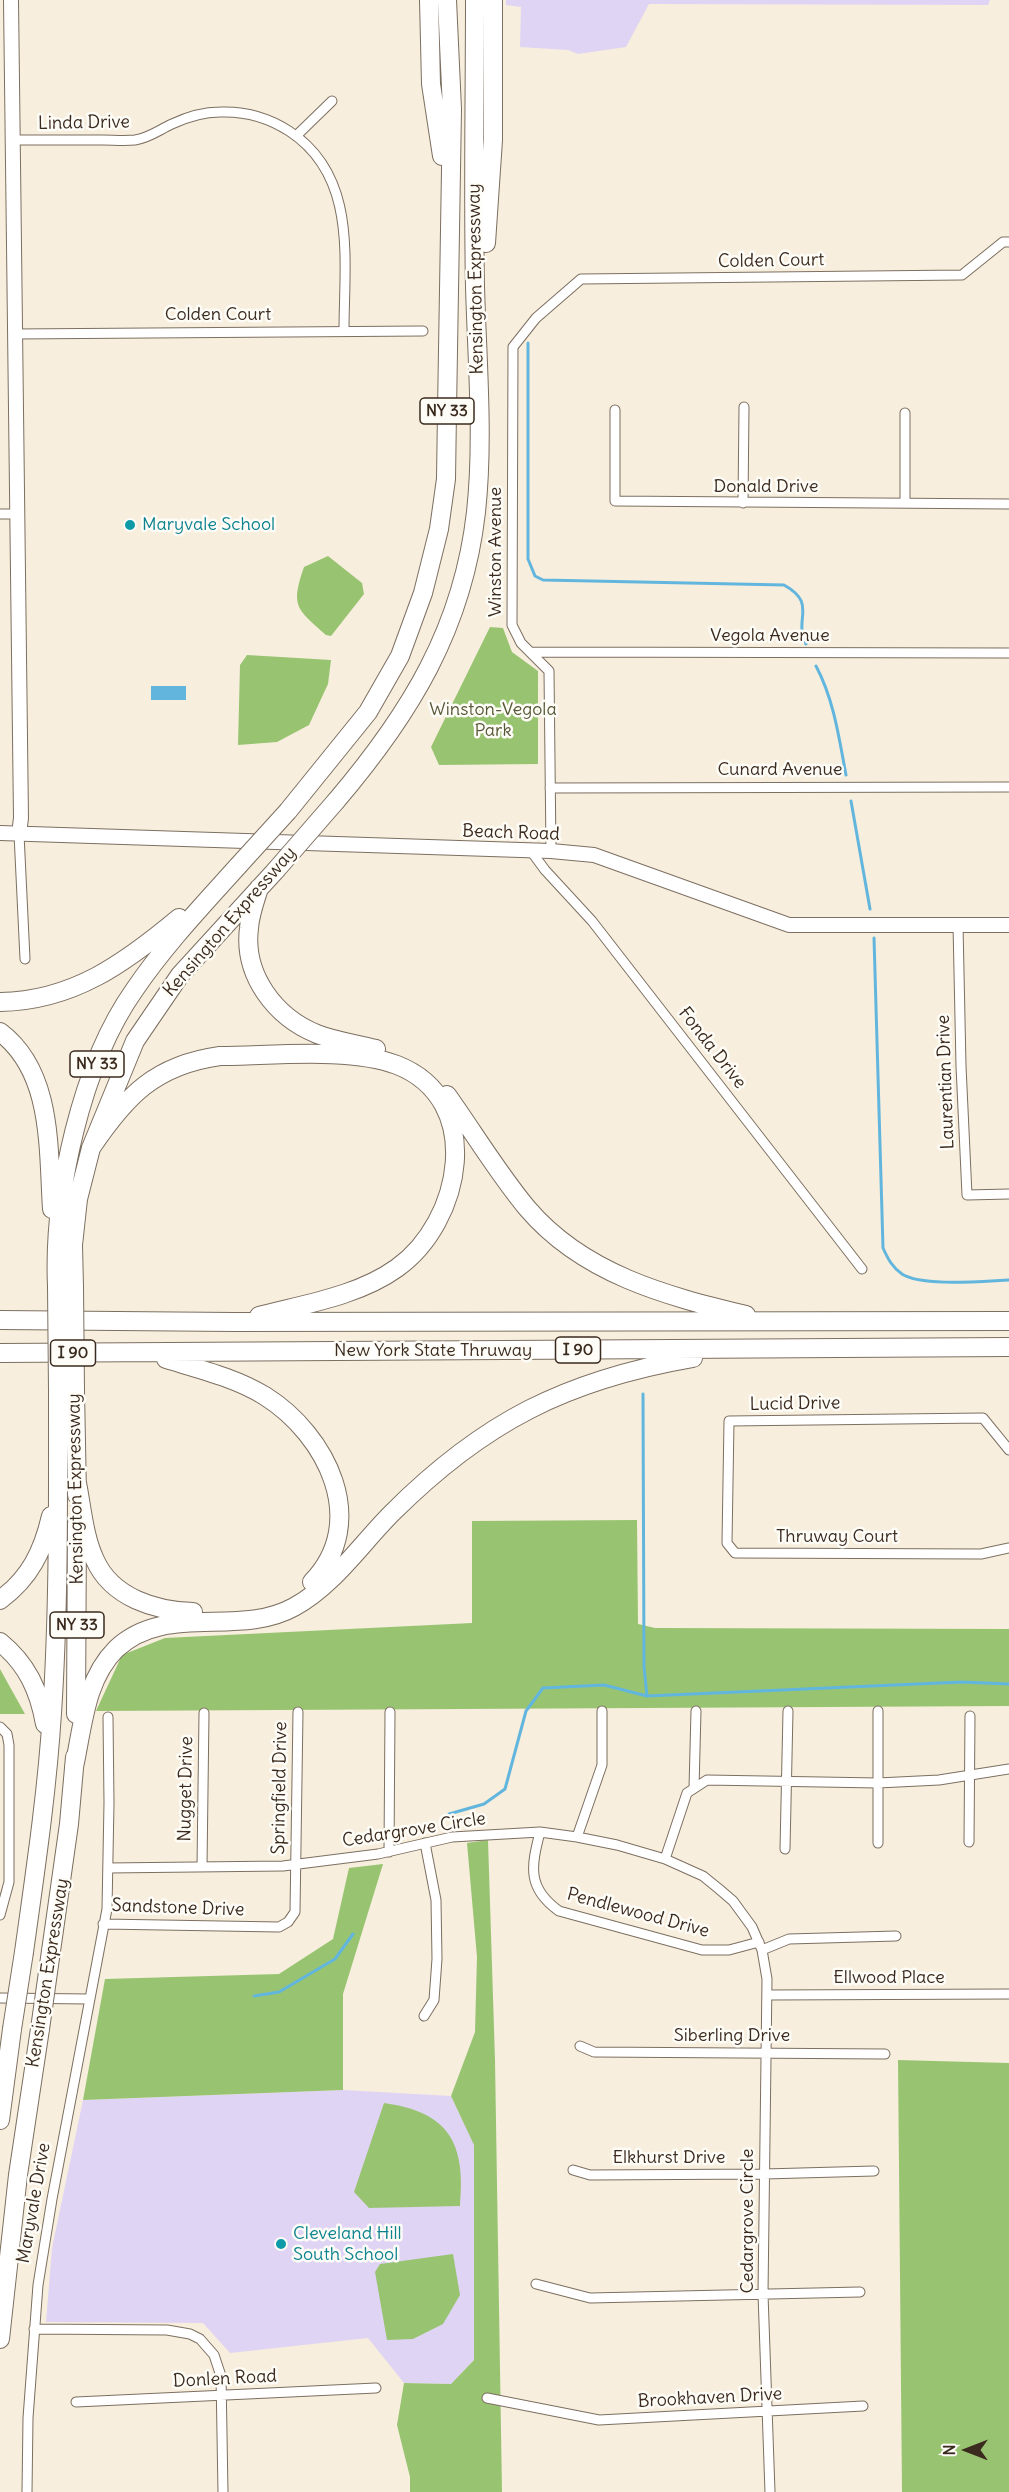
<!DOCTYPE html>
<html>
<head>
<meta charset="utf-8">
<style>
  body { margin:0 }
  #map { position:relative; width:1009px; height:2492px; overflow:hidden; background:#f7eedd; font-family:Delius,sans-serif }
  canvas { display:block }
  .north { position:absolute; left:937px; top:2420px; width:60px; height:60px; -webkit-text-stroke:4px #fdfcf7; paint-order:stroke; rotate:270deg; font-size:16px; font-weight:700; line-height:24px; text-align:center; color:#3b2a1e }
  .north::after { content:''; display:block; margin:auto; width:21px; height:27px; background:#3b2a1e; clip-path:polygon(50% 0,100% 100%,50% 72%,0 100%) }
</style>
</head>
<body>
<div id="map">
<canvas width="1009" height="2492"></canvas>
<div class="north">N</div>
</div>
<script>
const ctx = document.querySelector('canvas').getContext('2d');
ctx.lineJoin = 'round';
function fill(path, color) { ctx.fillStyle = color; ctx.fill(path, 'evenodd'); }
function trace(path, color, width, dash) { ctx.strokeStyle = color; ctx.lineWidth = width; ctx.lineCap = dash ? 'butt' : 'round'; ctx.setLineDash(dash || []); ctx.stroke(path); }
function drawText(font, color, halo, rows, align = 'center') {
  ctx.font = font + ' Delius,sans-serif'; ctx.lineWidth = 5; ctx.setLineDash([]); ctx.textBaseline = 'middle'; ctx.strokeStyle = halo; ctx.fillStyle = color; for (const [text, x, y, turn = 0] of rows) {
    ctx.save(); ctx.translate(x, y); ctx.rotate((+turn || 0) * Math.PI / 180); ctx.textAlign = isNaN(turn) ? turn : align; if (halo) ctx.strokeText(text, 0, 0); ctx.fillText(text, 0, 0); ctx.restore();
  }
}
const built = new Path2D(`
  M506,0H990L988,5L649,4L626,47L578,54L568,50L520,47L521,7L506,5Z
  M343,2090L451,2096L474,2144V2360L451,2384L404,2383L368,2338L230,2353L203,2323L46,2322L52,2248L83,2100Z`);
const green = new Path2D(`
  M328,556L362,583L364,594L331,636L326,635C297,609 290,607 304,567Z
  M490,627L503,628L512,652L538,671V764L439,765L431,747Z
  M247,655L331,660L328,684L309,725L277,742L238,745L240,665Z
  M637,1520L638,1624L655,1628L1009,1629V1706L96,1711L122,1655L165,1638L472,1623V1521Z
  M0,1669L25,1714H0Z
  M488,1840L495,2060L502,2492H410V2477L397,2425L404,2383L451,2384L474,2360V2145L451,2096L475,2032L477,1957L467,1843Z
  M383,1864L343,1994V2090L83,2100L105,1979L279,1974L333,1939L349,1868Z
  M898,2060L1009,2063V2492H902Z
  M384,2103C449,2112 466,2143 460,2206L369,2208L354,2192Z
  M453,2254L460,2295L443,2324L413,2339L387,2340L375,2272L380,2264Z`);
const water = new Path2D(`
  M151,686H186V700H151Z`);
const stream = new Path2D(`
  M528,343V559L535,576L543,580L784,585C818,604 793,618 806,644
  M816,666C834,700 839,738 846,775
  M851,801L870,909
  M874,938L883,1248C888,1259 892,1267 902,1274C922,1287 984,1281 1009,1280
  M643,1394L644,1667L647,1696
  M449,1814L484,1804L505,1789L526,1711L543,1688L604,1685L647,1696L962,1682L1009,1684
  M254,1996L279,1992L335,1959L353,1934`);
const street = new Path2D(`
  M296,136L332,101
  M12,140C42,140 72,140 103,140C113,140 124,141 135,140C149,138 159,130 172,124C187,117 204,112 220,112C245,111 269,118 289,131C358,176 344,260 344,331
  M14,334L423,331
  M615,410V501L1009,504
  M743,503L744,407
  M905,503V413
  M0,514H15
  M531,652L1009,653
  M550,788L1009,787
  M19,834L25,959
  M531,851L545,870L592,921L862,1269
  M551,851L549,671L521,643L512,625L513,347L536,318L581,279L962,275L1003,242H1009
  M958,925L961,1066L967,1195L1009,1194
  M1009,1450L983,1418L729,1421L727,1543L735,1553L981,1554L1009,1548
  M878,1711V1843
  M0,1727L7,1734L9,1745V1882L0,1915
  M694,1788L696,1711
  M540,1832C531,1867 527,1888 559,1911L702,1950H729L759,1942
  M577,1837L602,1765V1711
  M969,1842L970,1716
  M785,1849L788,1711
  M389,1852L390,1712
  M665,1859L687,1793L707,1780L878,1783L939,1780L1009,1769
  M202,1867L204,1713
  M108,1868L283,1866L378,1854L452,1837L540,1832L577,1837L617,1845L665,1859L703,1876L719,1889L733,1901L752,1927L762,1950L767,1979L763,2294L770,2492
  M103,1924L279,1927L288,1922L295,1912L298,1712
  M762,1950L789,1939L896,1936
  M768,1995L1009,1994
  M0,1998L89,1999
  M424,2016L434,2000L437,1959L436,1900L425,1843
  M580,2046L594,2052L885,2054
  M573,2170L590,2175L764,2174L874,2171
  M536,2284L590,2298L860,2292
  M34,2329L167,2330L190,2334L200,2339L214,2355L221,2376L223,2492
  M487,2398L599,2420L863,2406
  M76,2402L376,2388
  M27,2492L28,2418L38,2285L52,2199L107,1909L109,1803L108,1717`);
const secondary = new Path2D(`
  M11,0L21,818L19,834
  M0,833L551,851L594,855L789,925H1009`);
const highway = new Path2D(`
  M429,0L431,84L442,156
  M486,243L493,140V0
  M336,801C410,714 463,628 476,512C484,438 477,361 475,286C473,190 475,95 475,0
  M288,811L368,712L400,656L423,593L439,529L446,479L447,411L452,109L447,0
  M259,888C255,901 250,914 249,928C243,975 275,1017 317,1034C335,1041 357,1044 376,1049
  M0,1002C73,1001 125,963 179,918
  M0,1032C53,1072 48,1148 52,1209
  M447,1095C474,1133 498,1173 527,1208C583,1274 666,1296 746,1315
  M91,1148C126,1096 155,1065 220,1056C270,1056 350,1047 397,1065C486,1100 462,1222 397,1268C358,1296 305,1304 259,1316
  M57,1286C53,1194 81,1065 135,989C165,945 202,906 238,866
  M74,1287L73,1245L78,1199L91,1148L135,1041L180,975L276,870
  M0,1320L234,1322L1009,1321
  M0,1353L1009,1347
  M166,1359C199,1369 236,1378 265,1396C327,1435 370,1522 312,1582
  M75,1391L77,1495
  M77,1483C82,1508 84,1537 95,1560C112,1598 156,1611 193,1612
  M0,1600C30,1578 43,1551 51,1516
  M0,1642C27,1664 39,1690 45,1724
  M76,1714L77,1523
  M74,1767C83,1726 85,1680 116,1649C166,1602 238,1638 294,1607C333,1586 361,1544 392,1513C483,1422 566,1380 693,1358
  M51,1951L69,1824L75,1757
  M24,1952C35,1873 47,1793 52,1713C59,1606 58,1499 58,1391
  M0,2120L12,2029
  M0,2339L18,2175L40,2029`);
const highwayBridge = new Path2D(`
  M238,866L288,811
  M276,870L336,801
  M57,1286L58,1391
  M74,1287L75,1391
  M12,2029L24,1952
  M40,2029L51,1951`);
const markers = [
  [130,525,6,"#0f9aa8"],
  [281,2244,6,"#0f9aa8"]
];
const shields = [
  [447,411,54],
  [97,1064,54],
  [578,1350,45],
  [73,1353,45],
  [77,1625,54]
];
const shieldNames = [
  ["NY 33",447,411],
  ["NY 33",97,1064],
  ["I 90",578,1350],
  ["I 90",73,1353],
  ["NY 33",77,1625]
];
const streetNames = [
  ["Linda Drive",84,123,-1],
  ["Colden Court",771,261,-1],
  ["Kensington Expressway",476,279,-91],
  ["Colden Court",218,315],
  ["Donald Drive",766,487],
  ["Winston Avenue",496,552,-90],
  ["Vegola Avenue",770,636],
  ["Cunard Avenue",780,770],
  ["Beach Road",511,833,2],
  ["Kensington Expressway",230,922,-49],
  ["Fonda Drive",712,1048,52],
  ["Laurentian Drive",946,1082,-92],
  ["New York State Thruway",433,1351],
  ["Lucid Drive",795,1404,-1],
  ["Kensington Expressway",76,1489,-91],
  ["Thruway Court",837,1537],
  ["Springfield Drive",280,1788,-89],
  ["Nugget Drive",186,1789,-89],
  ["Cedargrove Circle",414,1830,-9],
  ["Sandstone Drive",178,1908,2],
  ["Pendlewood Drive",638,1913,15],
  ["Kensington Expressway",48,1973,-81],
  ["Ellwood Place",889,1978],
  ["Siberling Drive",732,2036],
  ["Elkhurst Drive",669,2158],
  ["Maryvale Drive",34,2203,-80],
  ["Cedargrove Circle",748,2221,-90],
  ["Donlen Road",225,2379,-3],
  ["Brookhaven Drive",710,2398,-3]
];
const cultureNames = [
  ["Maryvale School",142,525],
  ["Cleveland Hill",293,2234],
  ["South School",293,2255]
];
const parkNames = [
  ["Winston-Vegola",493,710],
  ["Park",493,731]
];
fill(built, '#e0d4f4');
fill(green, '#98c471');
fill(water, '#62b6de');
trace(stream, '#62b6de', 3);
trace(street, '#7d6f61', 11);
trace(secondary, '#7d6f61', 16);
trace(highway, '#7d6f61', 20);
trace(street, '#fff', 9);
trace(secondary, '#fff', 14);
trace(highway, '#fff', 18);
trace(highwayBridge, '#7d6f61', 20, []);
trace(highwayBridge, '#fff', 18);
for (const [x, y, r, color] of markers) { const dot = new Path2D(); dot.arc(x, y, r, 0, 2 * Math.PI); ctx.fillStyle = color; ctx.fill(dot); trace(dot, '#fdfcf7', 2); }
for (const [x, y, w] of shields) { const box = new Path2D(); box.roundRect(x - w / 2, y - 13, w, 26, 4.5); ctx.fillStyle = '#fdfcf7'; ctx.fill(box); trace(box, '#3b2a1e', 1.5); }
drawText('bold 16px', '#3b2a1e', null, shieldNames);
drawText('18px', '#3b2a1e', '#fdfcf7', streetNames);
drawText('18px', '#0d838f', '#fdfcf7', cultureNames, 'left');
drawText('18px', '#575837', '#fdfcf7', parkNames);
</script>
</body>
</html>
